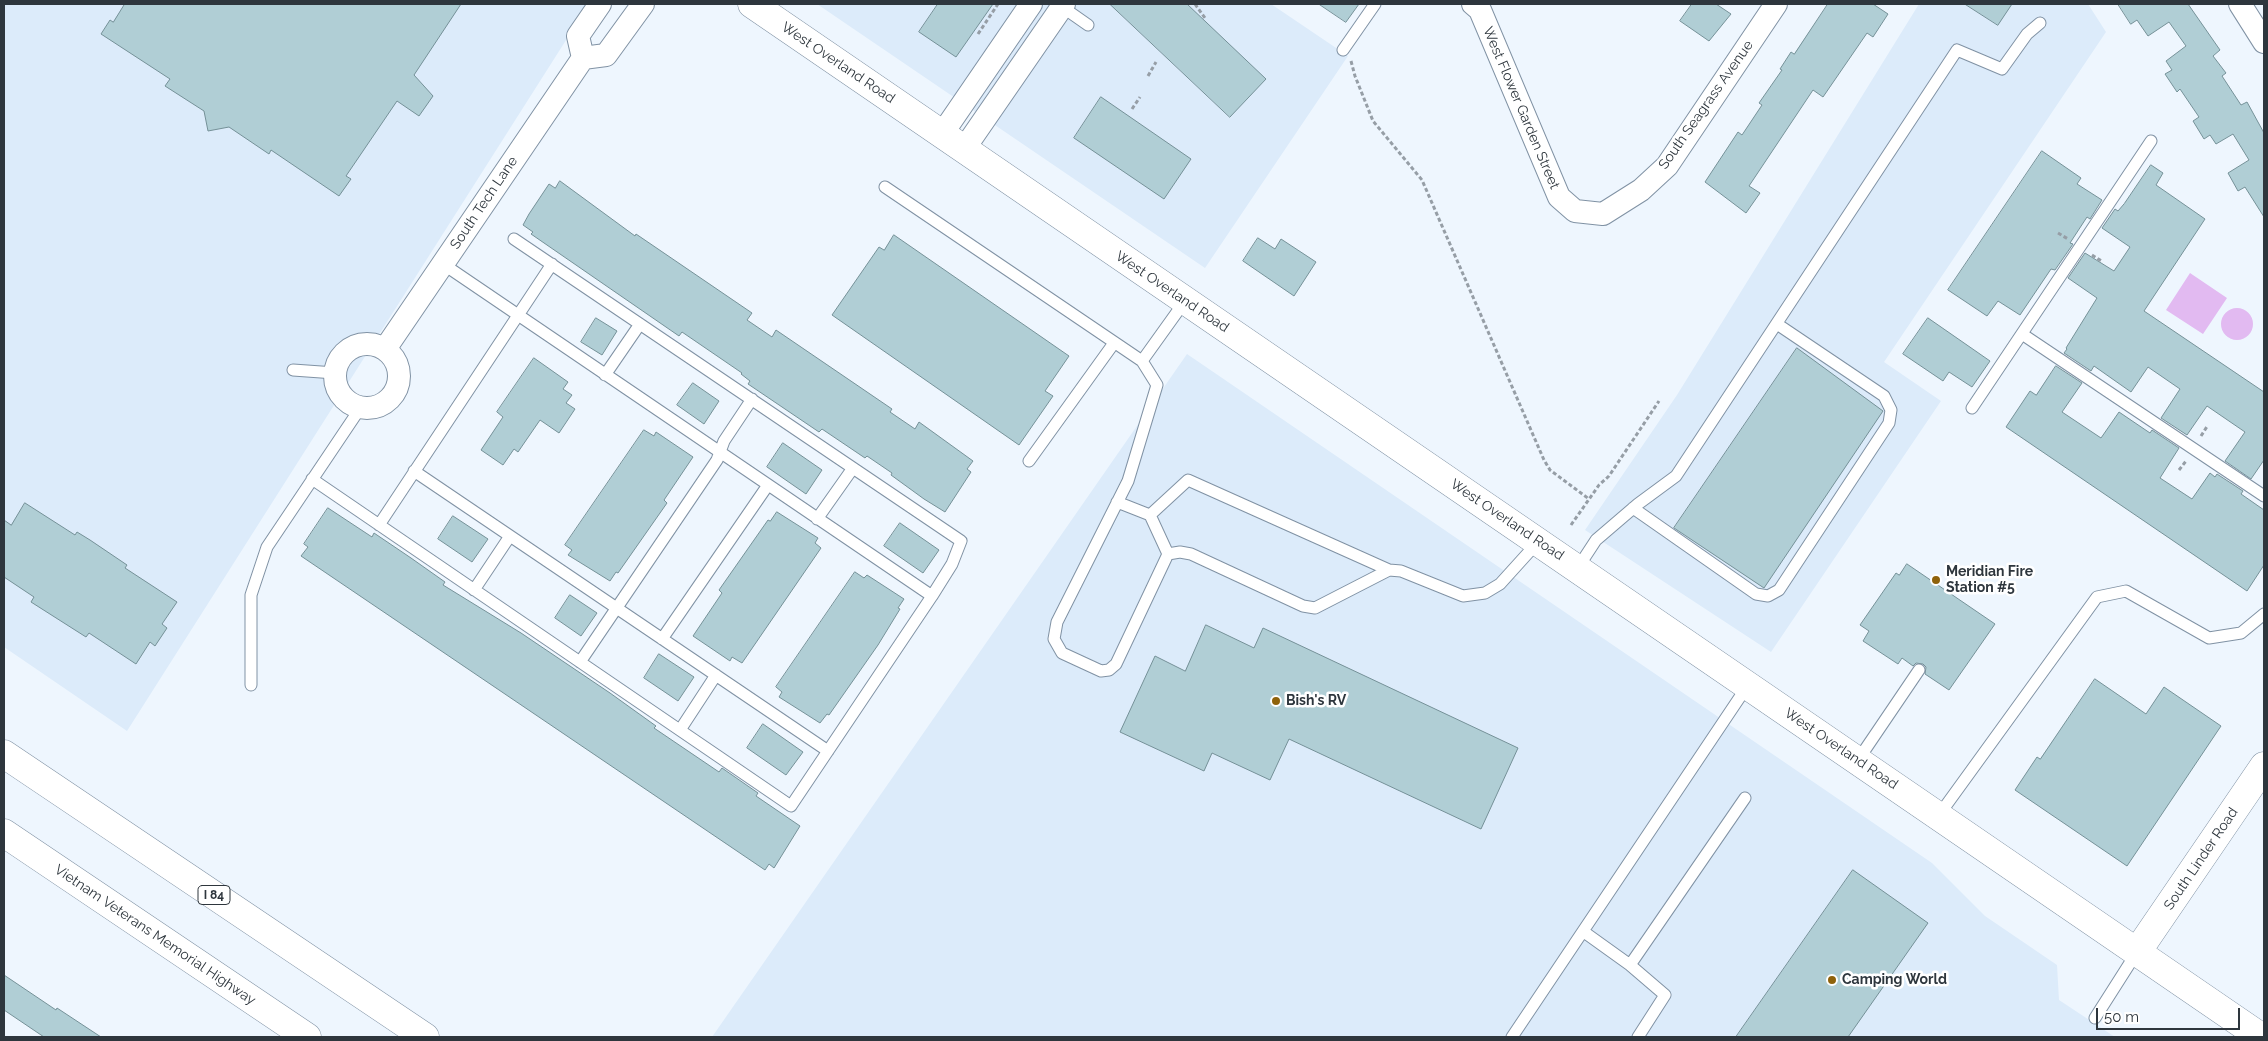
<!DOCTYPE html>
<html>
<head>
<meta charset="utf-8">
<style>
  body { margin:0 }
  #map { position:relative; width:2268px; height:1041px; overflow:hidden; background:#eef6fe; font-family:Raleway,sans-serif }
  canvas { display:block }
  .frame { position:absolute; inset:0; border:5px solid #2e363d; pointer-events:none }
  .scale { position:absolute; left:2096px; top:1008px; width:144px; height:22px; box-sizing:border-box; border:2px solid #2e363d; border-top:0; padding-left:6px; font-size:15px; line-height:18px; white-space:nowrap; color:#2e363d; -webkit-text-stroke:4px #fff; paint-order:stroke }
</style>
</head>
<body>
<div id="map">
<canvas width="2268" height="1041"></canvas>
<div class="frame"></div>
<div class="scale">50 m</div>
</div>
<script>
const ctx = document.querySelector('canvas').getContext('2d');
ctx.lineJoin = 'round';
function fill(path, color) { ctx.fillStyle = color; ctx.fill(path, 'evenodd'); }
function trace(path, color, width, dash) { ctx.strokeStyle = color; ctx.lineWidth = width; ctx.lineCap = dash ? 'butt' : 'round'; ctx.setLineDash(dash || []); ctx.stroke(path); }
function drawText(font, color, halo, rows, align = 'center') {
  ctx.font = font + ' Raleway,sans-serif'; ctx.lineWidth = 5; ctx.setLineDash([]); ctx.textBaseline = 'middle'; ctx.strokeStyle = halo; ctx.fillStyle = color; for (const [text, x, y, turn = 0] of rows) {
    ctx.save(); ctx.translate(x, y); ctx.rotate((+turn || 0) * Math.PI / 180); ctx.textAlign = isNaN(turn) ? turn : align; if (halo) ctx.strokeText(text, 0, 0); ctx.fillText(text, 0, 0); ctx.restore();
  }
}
const built = new Path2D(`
  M4,4H589L127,731L4,647Z
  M817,4H1271L1348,56L1205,268Z
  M1919,4H2088L2106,32L1884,362L1941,401L1771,652L1585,530L1677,395Z
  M1187,354L1932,863L1985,916L2057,965L2059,1000L2115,1037H712Z`);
const green = new Path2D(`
  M2190,273L2227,298L2203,334L2166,310Z
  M2221 324a16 16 0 1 1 32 0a16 16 0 1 1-32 0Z`);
const building = new Path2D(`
  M125,4H461L414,75L433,96L419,116L397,101L346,176L351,179L339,196L271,150L269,154L229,127L208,131L204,111L165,86L170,79L101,34L110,20L113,22Z
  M938,4H993L956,57L919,32Z
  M1110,4H1187L1266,79L1230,117Z
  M1319,4H1359L1346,22Z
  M1692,4H1716L1731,14L1709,41L1680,21Z
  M1828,4H1873L1888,14L1873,37L1867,33L1823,97L1813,90L1749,186L1760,193L1746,213L1705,182L1738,132L1742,135L1762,105L1759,103L1782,70L1780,69L1791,52L1794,54Z
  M1965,4H2012L1998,25Z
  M2118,4H2188L2220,50L2213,56L2226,73L2222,76L2241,105L2247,102L2264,133V217L2245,187L2238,191L2228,173L2249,160L2233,134L2216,144L2210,135L2204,139L2193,121L2199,117L2180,89L2177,92L2165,74L2172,70L2166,61L2186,46L2169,22L2148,36L2137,20L2131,24Z
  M1101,97L1191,159L1164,199L1074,138Z
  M2042,151L2081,178L2077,184L2102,200L2090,219L2087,217L2070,243L2073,244L2055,270L2051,269L2020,315L1998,301L1987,316L1948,290Z
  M2151,165L2163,173L2156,185L2205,219L2144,311L2264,392V460L2251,479L2225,461L2245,432L2207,406L2187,435L2161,418L2180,389L2148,367L2131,392L2094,366L2091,371L2064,353L2067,349L2066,348L2097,298L2068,278L2085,253L2114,271L2130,247L2102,228L2115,209L2118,211L2124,204Z
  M560,181L635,236L636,234L752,313L747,320L772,337L776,330L892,409L890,412L915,429L919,422L973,461L967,469L971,472L945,512L924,499L891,475L892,473L867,456L865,458L822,429L819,432L748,384L750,381L741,374L742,373L682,332L679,336L531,234L533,232L523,225L529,214L549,184L555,188Z
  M894,235L1069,356L1045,391L1053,396L1019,445L832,315L879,247L884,250Z
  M1258,238L1275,249L1281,239L1316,262L1294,296L1243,261Z
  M596,318L617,331L602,355L581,342Z
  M1928,318L1990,361L1972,387L1949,372L1943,381L1903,354Z
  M1797,348L1883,411L1764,588L1674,528Z
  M534,358L568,382L563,389L572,395L566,403L575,409L559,433L540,420L518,452L514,449L503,465L481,450L503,417L497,412Z
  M2056,366L2082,383L2062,412L2101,438L2119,412L2150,433L2152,430L2179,448L2160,478L2192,499L2210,473L2215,477L2217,474L2243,491L2241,494L2264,510V565L2247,591L2006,427L2030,391L2036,395Z
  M693,383L719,401L704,424L677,405Z
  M644,430L654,436L656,432L693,457L664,500L667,503L618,573L616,572L610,581L568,555L572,550L565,545Z
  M783,443L822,470L806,494L767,467Z
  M25,503L75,535L77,532L90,540L127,565L125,568L177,602L162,624L167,628L155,646L150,642L136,664L89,633L86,637L31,602L34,597L4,577V520L11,525Z
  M328,508L372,537L374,533L411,558L445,582L443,585L521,633L610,693L656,726L654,728L719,772L722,768L758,793L756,796L800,826L774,868L769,864L765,870L301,556L308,547L304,544Z
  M777,512L818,538L815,543L821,548L742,663L732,657L730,661L693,636L722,593L719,590L768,520L770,521Z
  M453,516L488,539L472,562L438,539Z
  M900,523L939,550L923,573L884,546Z
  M1907,564L1995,624L1949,690L1925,674L1926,667L1923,664L1916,663L1913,666L1902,658L1898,664L1863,641L1869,631L1860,625L1896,573L1899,575Z
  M855,572L864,578L867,575L904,599L898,608L900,609L878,645L829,715L827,714L820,723L779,697L782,692L776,687Z
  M570,595L597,613L581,636L555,618Z
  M1206,625L1254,648L1263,628L1518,748L1481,829L1289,739L1270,780L1212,753L1204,771L1120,732L1155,656L1185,671Z
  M659,654L694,677L678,701L644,678Z
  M2095,679L2146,714L2164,687L2221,726L2127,866L2015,790L2037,757L2040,759Z
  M763,724L803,752L786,775L747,748Z
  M1853,870L1928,923L1848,1037H1736Z
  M4,975L56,1010L57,1008L101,1037H44L4,1010Z`);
const path = new Path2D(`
  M1195,4L1205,18
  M978,34L998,4
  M1351,61L1355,76L1373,121L1422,180L1544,460L1550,470L1589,499
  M1148,76L1156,62
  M1132,109L1140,97
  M2058,233L2068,239
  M2092,255L2103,262
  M2201,436L2208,425
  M2179,470L2186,461
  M1571,525L1599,485L1609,476L1659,401`);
const service = new Path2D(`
  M1058,4L1088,25
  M1343,50L1375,4
  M885,187L1142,361L1157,385L1128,481L1057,622L1054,639L1062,653L1101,671L1109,670L1116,664L1168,554L1180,552L1191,554L1303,606L1315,608L1389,570L1401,571L1463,596L1485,593L1500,584L1538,542
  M443,264L932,596
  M2022,334L2264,496
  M1142,361L1185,301
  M293,370L335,373
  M605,375L640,324
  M1972,408L2151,141
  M1029,461L1114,343
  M414,471L828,751
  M312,479L791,806L932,596L952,564L961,541L514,239
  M1117,502L1150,515L1188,480L1389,570
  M1633,508L1756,594L1768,596L1779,590L1889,423L1891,410L1884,396L1777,324
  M1150,515L1168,554
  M817,519L853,468
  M379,525L552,264
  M1577,569L1596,540L1638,504L1676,476L1957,50L2002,69L2027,34L2040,23
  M474,590L510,536
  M662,639L768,485
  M580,662L717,460L724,441L752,399
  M251,685V595L267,547L361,407
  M680,730L716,675
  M1858,760L1919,670
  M1939,815L2097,597L2126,591L2209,638L2241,633L2264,614
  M1584,932L1630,965L1665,995L1638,1037
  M1630,965L1745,798
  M2095,1018L2137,952
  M1512,1037L1748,685`);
const minor = new Path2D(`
  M1473,4L1480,10L1559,197L1575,211L1603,214L1641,190L1667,166L1776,4
  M2240,4L2264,42
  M583,58L606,55L643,4
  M942,134L1031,4
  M964,149L1064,4
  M335 376a32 32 0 1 1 64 0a32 32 0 1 1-64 0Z
  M385,349L583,58L578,36L600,4`);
const tertiary = new Path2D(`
  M752,4L2261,1037
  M2137,952L2264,766`);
const motorway = new Path2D(`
  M4,754L425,1037
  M4,833L307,1037`);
const markers = [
  [1936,580,5,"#8f620b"],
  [1276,701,5,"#8f620b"],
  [1832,980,5,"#8f620b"]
];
const shields = [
  [214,895,32]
];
const shieldNames = [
  ["I 84",214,895]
];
const streetNames = [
  ["West Overland Road",838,63,34],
  ["South Seagrass Avenue",1706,105,-55],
  ["West Flower Garden Street",1521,108,67],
  ["South Tech Lane",484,203,-56],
  ["West Overland Road",1172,292,34],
  ["West Overland Road",1507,520,34],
  ["West Overland Road",1841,749,34],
  ["South Linder Road",2201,859,-56],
  ["Vietnam Veterans Memorial Highway",155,935,34]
];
const poiNames = [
  ["Meridian Fire",1946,572],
  ["Station #5",1946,588],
  ["Bish's RV",1286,701],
  ["Camping World",1842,980]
];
fill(built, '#dcebfa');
fill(green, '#e2baf1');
fill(building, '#b0ced5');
trace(building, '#759198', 1);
trace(service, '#8092a4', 13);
trace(minor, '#8092a4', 24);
trace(tertiary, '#8092a4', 29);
trace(motorway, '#8092a4', 29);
trace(path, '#969ea6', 3, [4, 2.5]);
trace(service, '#fff', 11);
trace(minor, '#fff', 22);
trace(tertiary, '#fff', 28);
trace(motorway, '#fff', 28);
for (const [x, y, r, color] of markers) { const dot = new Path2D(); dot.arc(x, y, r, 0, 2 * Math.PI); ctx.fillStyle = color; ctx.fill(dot); trace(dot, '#fff', 2); }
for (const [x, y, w] of shields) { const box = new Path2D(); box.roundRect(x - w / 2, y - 9.5, w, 19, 4); ctx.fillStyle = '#fff'; ctx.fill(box); trace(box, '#2e363d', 1); }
drawText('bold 12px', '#2e363d', null, shieldNames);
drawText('14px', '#2e363d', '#fff', streetNames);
drawText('bold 14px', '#2e363d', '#fff', poiNames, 'left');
</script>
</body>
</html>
